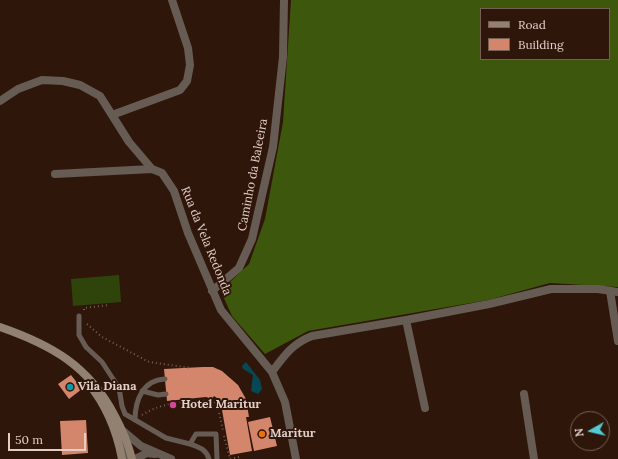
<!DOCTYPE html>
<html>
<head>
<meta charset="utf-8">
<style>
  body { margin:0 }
  #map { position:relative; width:618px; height:459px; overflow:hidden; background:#2f160b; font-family:Lora,serif }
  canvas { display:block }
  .legend { position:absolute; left:480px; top:8px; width:130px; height:52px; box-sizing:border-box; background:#2f160b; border:1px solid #766056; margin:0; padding:5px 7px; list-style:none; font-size:12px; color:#e0cec7 }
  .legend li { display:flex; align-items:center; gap:8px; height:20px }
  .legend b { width:20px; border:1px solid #766056 }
  .north { position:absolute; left:570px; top:411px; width:40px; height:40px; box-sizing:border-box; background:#2f160b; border:1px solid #766056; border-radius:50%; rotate:262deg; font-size:11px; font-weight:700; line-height:16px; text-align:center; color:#e0cec7 }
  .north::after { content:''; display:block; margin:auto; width:14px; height:18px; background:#51ccd2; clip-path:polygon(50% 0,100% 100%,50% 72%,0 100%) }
  .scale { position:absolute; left:8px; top:433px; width:78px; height:18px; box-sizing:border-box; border:2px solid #e0cec7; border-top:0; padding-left:5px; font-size:12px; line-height:14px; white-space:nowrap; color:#e0cec7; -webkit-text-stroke:3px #2f160b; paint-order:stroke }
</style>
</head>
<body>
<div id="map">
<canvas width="618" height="459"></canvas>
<ul class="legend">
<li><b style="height:5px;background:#928071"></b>Road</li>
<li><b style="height:11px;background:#d3866c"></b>Building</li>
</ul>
<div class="north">N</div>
<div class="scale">50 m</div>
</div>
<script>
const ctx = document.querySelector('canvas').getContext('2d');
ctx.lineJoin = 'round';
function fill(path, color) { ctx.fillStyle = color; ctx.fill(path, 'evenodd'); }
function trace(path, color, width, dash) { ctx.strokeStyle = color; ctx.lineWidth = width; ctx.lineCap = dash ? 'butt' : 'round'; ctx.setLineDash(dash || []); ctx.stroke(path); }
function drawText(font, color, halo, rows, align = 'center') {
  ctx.font = font + ' Lora,serif'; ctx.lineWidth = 4; ctx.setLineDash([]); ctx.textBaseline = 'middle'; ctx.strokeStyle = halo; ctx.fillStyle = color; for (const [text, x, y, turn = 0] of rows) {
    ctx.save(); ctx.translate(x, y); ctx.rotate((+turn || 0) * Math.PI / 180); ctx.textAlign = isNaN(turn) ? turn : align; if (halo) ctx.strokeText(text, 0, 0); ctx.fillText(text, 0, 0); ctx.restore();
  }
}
const green = new Path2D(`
  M119,275L121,302L73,306L71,279Z`);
const forest = new Path2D(`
  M291,0H618V287L550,283L488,300L308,331L265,354L232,316L223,296L231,281L249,264L265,219L283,122ZM481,9H609V59H481Z`);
const water = new Path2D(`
  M246,362L260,380L262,389L258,394L251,391L253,375L243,369L242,366Z`);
const building = new Path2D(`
  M203,367H213L222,371L238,385L246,399L249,417H246L252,451L230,455L222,410H225L220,400L214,396L212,399L206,397L167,401L164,369Z
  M71,375L82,389L69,399L58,384Z
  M270,417L277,446L254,451L248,422Z
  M86,420L88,453L62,455L60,421Z`);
const path = new Path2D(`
  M84,310V308L108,305
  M87,324L102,337L149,362L191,368
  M142,415C164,401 188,402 213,400L218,408L223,430
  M224,436L230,459L239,457`);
const lane = new Path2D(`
  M79,316V335L86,347L102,362L119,388L122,406L125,414L166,438L190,444
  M142,391L158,395L166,394
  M135,420C135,400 143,380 165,379
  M209,459C206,449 199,447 190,444L196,434H216L217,459`);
const street = new Path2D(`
  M0,101L18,89L42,80L63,81L80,85L100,96L129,142L152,169L162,173L174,191L188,233L221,310L272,372L285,402L296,459
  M112,115L180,90L187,81L190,65L188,48L172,0
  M55,174L152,169
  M212,291L239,268L252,239L273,147L283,57L284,0
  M610,291L618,341
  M406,320L489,304L551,289H598L618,292
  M272,372C284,356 293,343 312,336L406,320L425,408
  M524,394L534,459
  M122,430L141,446L171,459
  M124,442L128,459
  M135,459L147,453L155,454`);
const secondary = new Path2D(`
  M0,327C52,345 89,366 115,416C123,431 128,443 132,459
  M88,383C106,405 117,432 122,459`);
const markers = [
  [70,387,4,"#0f9aa8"],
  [173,405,4,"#d1479c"],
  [262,434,4,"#e8710a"]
];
const streetNames = [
  ["Caminho da Baleeira",253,175,-79],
  ["Rua da Vela Redonda",206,241,68]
];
const poiNames = [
  ["Vila Diana",78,387],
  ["Hotel Maritur",181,405],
  ["Maritur",270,434]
];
fill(green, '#2f440b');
fill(forest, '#3d580d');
fill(water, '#074952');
fill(building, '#d3866c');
trace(path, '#755f56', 2, [1, 3]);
trace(lane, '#675c53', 5);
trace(street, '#675c53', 8);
trace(secondary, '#928071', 8);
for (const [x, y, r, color] of markers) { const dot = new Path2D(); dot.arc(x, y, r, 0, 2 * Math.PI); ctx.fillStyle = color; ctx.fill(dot); trace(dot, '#2f160b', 1.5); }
drawText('12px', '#e0cec7', '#2f160b', streetNames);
drawText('bold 12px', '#e0cec7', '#2f160b', poiNames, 'left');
</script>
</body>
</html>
